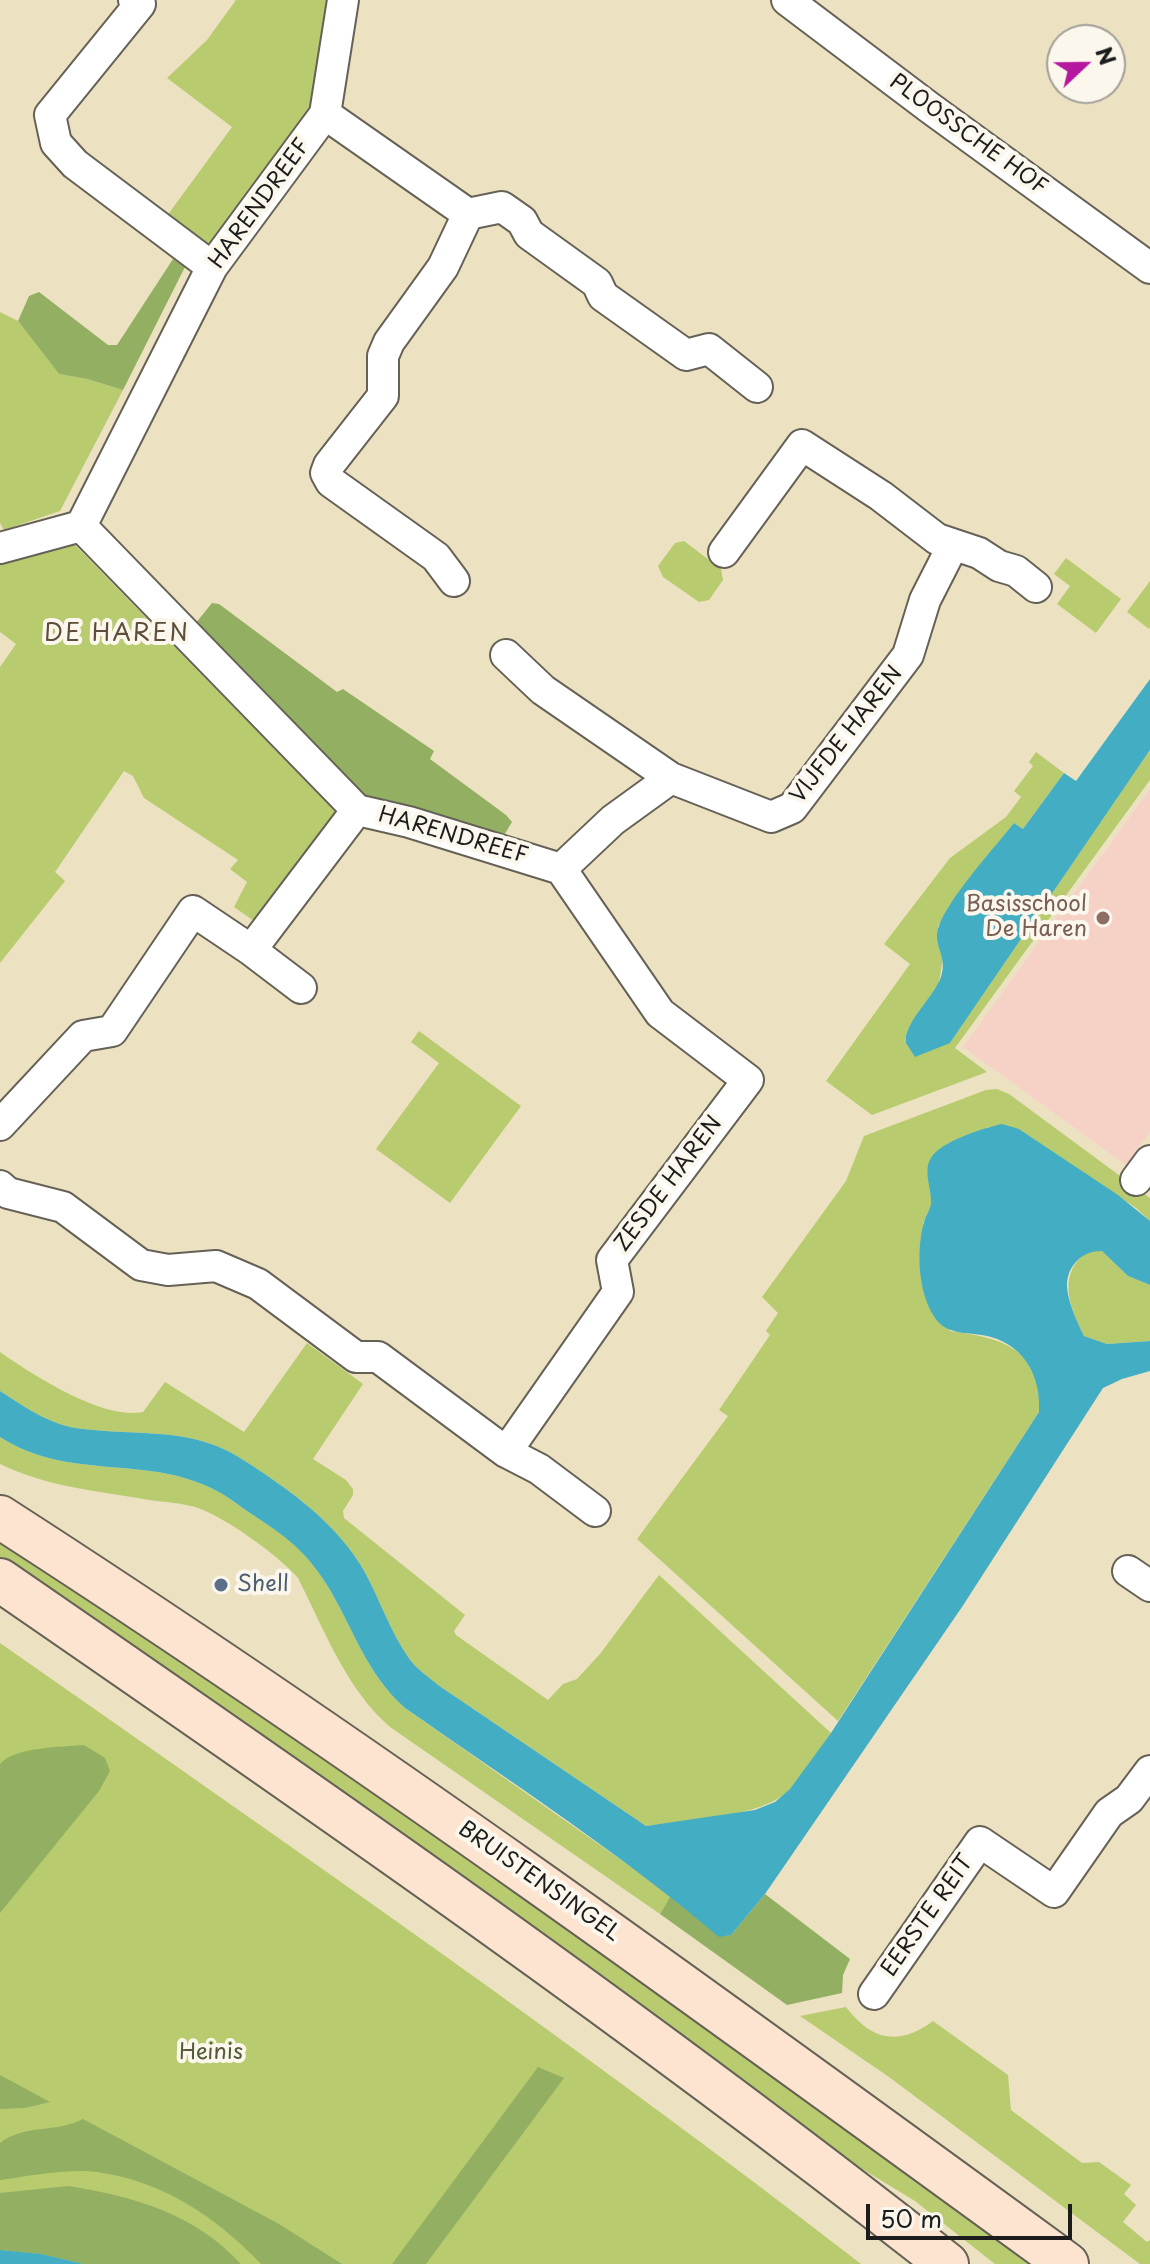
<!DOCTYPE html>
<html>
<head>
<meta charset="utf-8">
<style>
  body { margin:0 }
  #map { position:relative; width:1150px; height:2264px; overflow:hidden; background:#ece2c2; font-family:"Playpen Sans",sans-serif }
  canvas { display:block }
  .north { position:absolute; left:1046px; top:24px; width:80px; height:80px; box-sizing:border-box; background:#fbf7ec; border:2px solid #a29f99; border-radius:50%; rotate:68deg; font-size:22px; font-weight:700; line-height:32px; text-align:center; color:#1c1c1c }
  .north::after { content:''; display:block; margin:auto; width:28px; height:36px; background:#b5179e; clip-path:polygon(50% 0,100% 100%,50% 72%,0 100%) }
  .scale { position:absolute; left:866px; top:2204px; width:206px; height:36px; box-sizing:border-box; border:4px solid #1c1c1c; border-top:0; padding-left:10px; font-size:24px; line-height:28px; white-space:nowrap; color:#1c1c1c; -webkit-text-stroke:6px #fbf7ec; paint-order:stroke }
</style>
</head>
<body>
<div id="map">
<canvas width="1150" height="2264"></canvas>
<div class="north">N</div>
<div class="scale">50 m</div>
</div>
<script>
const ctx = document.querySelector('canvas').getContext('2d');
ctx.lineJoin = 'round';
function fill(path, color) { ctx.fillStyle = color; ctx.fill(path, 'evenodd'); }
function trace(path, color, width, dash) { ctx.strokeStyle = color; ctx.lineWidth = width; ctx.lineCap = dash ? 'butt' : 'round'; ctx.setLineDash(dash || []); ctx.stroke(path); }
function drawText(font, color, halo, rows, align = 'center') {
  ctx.font = font + ' "Playpen Sans",sans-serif'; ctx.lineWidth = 8; ctx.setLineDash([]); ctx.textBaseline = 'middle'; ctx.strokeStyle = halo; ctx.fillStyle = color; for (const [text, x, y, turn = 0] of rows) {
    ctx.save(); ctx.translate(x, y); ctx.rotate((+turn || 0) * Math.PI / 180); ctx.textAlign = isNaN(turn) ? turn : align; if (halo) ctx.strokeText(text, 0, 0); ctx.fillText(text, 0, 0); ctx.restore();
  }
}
const built = new Path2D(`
  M1150,789V1132L1126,1165L963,1047Z`);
const green = new Path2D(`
  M236,0H331L314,104L217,241L202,246L164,220L232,127L167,78L207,40Z
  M0,312L18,321L59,374L87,379L123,390L60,511L4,530L0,523Z
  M684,541L721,569L723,580L709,600L699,602L663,577L658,566L675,543Z
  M61,543L75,545L338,814L261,926L234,907L247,882L230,869L238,860L144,798L133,776L124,771L55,872L65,881L0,963V667L16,644L0,632V559Z
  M1066,558L1121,599L1096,633L1057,604L1070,586L1054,574Z
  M1150,581V627L1149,629L1127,612Z
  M1150,750V780L955,1048L987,1072L872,1115L826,1081L910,964L884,944L950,858L1006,817L1021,797L1014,791L1033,766L1029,762L1036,752L1064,773L1023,829L1014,823L960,891L938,926L943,957L939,983L950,1043Z
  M419,1031L521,1106L450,1203L376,1149L439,1063L411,1042Z
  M997,1089L1009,1094L1150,1198V1221L1136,1208L1019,1129L989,1127L948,1144L931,1158L928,1174L932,1204L923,1223L950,1331C1003,1338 1043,1349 1039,1412L838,1721L637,1539L728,1416L719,1410L770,1335L766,1331L778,1313L762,1297L846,1181L864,1136L986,1090Z
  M1090,1250L1102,1251L1128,1276L1150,1285V1341L1107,1344L1084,1336C1069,1306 1056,1272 1090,1250Z
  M307,1343L363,1384L313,1459L346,1480L353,1489V1495L343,1511L344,1518L465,1615L454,1631L456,1635L548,1700L563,1684L577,1679L600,1654L659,1575L831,1733C818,1751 806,1773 790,1789C763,1818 685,1820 646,1826L438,1685C429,1677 418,1670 411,1661C389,1631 379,1595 360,1564C331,1518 283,1485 237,1456C186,1425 126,1437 70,1427C44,1421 22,1405 0,1391V1352C33,1375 102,1420 143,1412L165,1382L244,1432Z
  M0,1437C69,1481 143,1455 211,1488C224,1494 236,1503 247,1511C283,1534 304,1548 327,1585C354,1629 365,1672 405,1708L671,1895L660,1914L390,1727C346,1689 324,1629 298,1578C279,1556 225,1517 198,1508C183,1503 165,1502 149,1500C98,1491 47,1487 0,1464Z
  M0,1532L349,1767L1044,2264H995L915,2201L793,2127L0,1564Z
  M0,1643C290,1846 581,2047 861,2264H0Z
  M846,2007C871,2040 898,2047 933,2021L1008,2075L1011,2110L1082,2163L1099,2162L1131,2185L1124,2194L1136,2205L1123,2222L1147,2242L1150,2240V2264H1140L889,2077L800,2016Z`);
const forest = new Path2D(`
  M173,259L185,267L123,390L87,379L59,374L18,321L29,296L39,292L108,345H117Z
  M212,603L219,604L337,692L343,689L434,751L430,759L506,815L512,822L503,837L365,795L195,624Z
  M84,1745L105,1758L110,1771L99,1791L0,1913V1764C14,1747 62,1747 84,1745Z
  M765,1894L850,1959L843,1975L842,1993L787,2005L660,1914L671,1895L719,1936L731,1935Z
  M538,2067L564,2078L426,2264H392Z
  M0,2075L50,2102L25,2108L0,2109Z
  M83,2119L279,2224L342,2264H261C215,2215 155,2176 86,2171C58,2170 27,2176 0,2180V2143C24,2124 57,2133 83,2119Z
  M68,2186C134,2196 195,2214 241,2264H84L41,2254L0,2250V2193Z`);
const water = new Path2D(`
  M1150,679V750L950,1043L915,1057L906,1043V1036C912,1014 933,998 941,977C948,957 933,945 938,929C945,902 995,847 1014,823L1023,829L1064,773L1076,781Z
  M1002,1124L1019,1129L1118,1195L1150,1221V1285L1128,1276L1102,1251C1083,1250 1066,1266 1067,1287C1068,1302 1077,1322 1084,1336L1107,1344L1150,1341V1371L1122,1379L1103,1388L962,1607L765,1894L731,1935L719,1937C620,1853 511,1782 405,1708C365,1672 354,1629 327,1585C304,1548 282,1534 247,1511C236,1503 224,1494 211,1488C143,1455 69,1481 0,1437V1391C22,1405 44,1421 70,1427C126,1437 186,1425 237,1456C283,1485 331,1518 360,1564C379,1595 389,1631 411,1661C418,1670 429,1677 438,1685L646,1826L755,1810L775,1802L790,1789L831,1733L1039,1412C1041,1378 1026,1347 991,1337C971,1331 948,1337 935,1318C918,1293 916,1251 924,1222C926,1214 932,1208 931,1200C931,1187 923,1170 931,1158C941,1141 984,1128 1002,1124Z
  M0,2250L41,2254L84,2264H0Z`);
const street = new Path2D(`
  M134,0L140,4L50,115L56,143L75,164L212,267
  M787,0L930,108L1150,268
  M325,114L468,214L443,267L389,342L383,356V396L329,465L326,473L331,482L436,557L454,581
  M468,214L502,207L522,221L529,234L597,283L603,296L686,355L709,349L757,387
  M81,526L357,810L409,822L561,869L660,1013L748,1080L612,1260L618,1292L506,1452
  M0,548L81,526L212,267L325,114L343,0
  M724,552L802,445L881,496L937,539L979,553L999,566L1016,571L1036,587
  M506,655L543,690L671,778L771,817L792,808L908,655L925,600L953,545
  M561,869L613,820L671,778
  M251,950L357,810
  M0,1125L83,1036L112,1031L193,911L251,950L301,988
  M1136,1180L1150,1161
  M0,1186L8,1193L63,1207L141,1265L168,1270L216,1266L258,1284L356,1357H378L506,1452L539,1469L595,1511
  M1128,1571L1150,1586
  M874,1994L980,1842L1054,1892L1109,1813L1129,1799L1150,1771`);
const secondary = new Path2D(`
  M0,1517C365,1752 716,2008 1067,2264
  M0,1580C321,1801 641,2023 947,2264`);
const markers = [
  [1103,918,8,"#8d6e63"],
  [221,1585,8,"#5c6f8a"]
];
const streetNames = [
  ["PLOOSSCHE HOF",968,135,36],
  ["HARENDREEF",260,204,-54],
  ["VIJFDE HAREN",847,735,-52],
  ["HARENDREEF",453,836,16],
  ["ZESDE HAREN",669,1184,-53],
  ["BRUISTENSINGEL",539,1882,35],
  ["EERSTE REIT",928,1916,-55]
];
const educationNames = [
  ["Basisschool",1087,905],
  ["De Haren",1087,930]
];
const serviceNames = [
  ["Shell",237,1585]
];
const parkNames = [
  ["Heinis",211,2053]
];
const neighbourhoodNames = [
  ["DE HAREN",117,634]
];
fill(built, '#f6d1c5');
fill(green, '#b8cb6f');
fill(forest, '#92af62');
fill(water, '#43adc3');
trace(street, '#656156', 34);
trace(secondary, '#656156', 46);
trace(street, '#fff', 30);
trace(secondary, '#fde4d0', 42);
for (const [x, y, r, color] of markers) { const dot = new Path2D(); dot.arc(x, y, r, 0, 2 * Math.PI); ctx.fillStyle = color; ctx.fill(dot); trace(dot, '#fbf7ec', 3); }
drawText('22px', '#1c1c1c', '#fbf7ec', streetNames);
drawText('22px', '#785e54', '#fbf7ec', educationNames, 'right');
drawText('22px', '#4e5e75', '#fbf7ec', serviceNames, 'left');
drawText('22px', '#535939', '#fbf7ec', parkNames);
ctx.letterSpacing = '2px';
drawText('24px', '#5e4d3a', '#fbf7ec', neighbourhoodNames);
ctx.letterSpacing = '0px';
</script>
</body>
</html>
